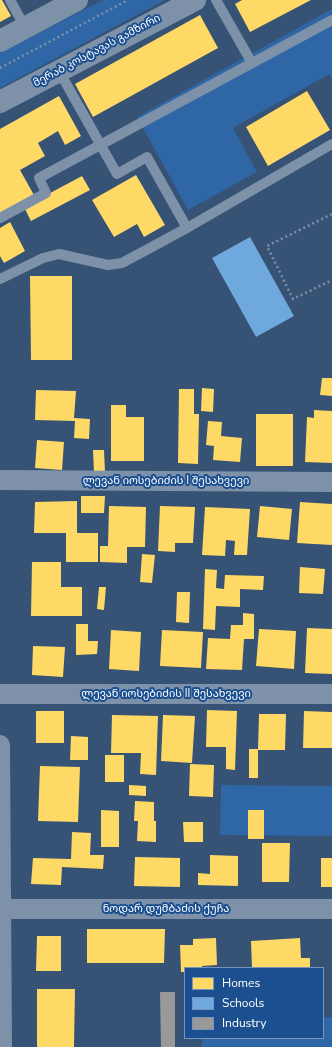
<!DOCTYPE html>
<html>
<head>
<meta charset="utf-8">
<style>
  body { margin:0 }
  #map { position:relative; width:332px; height:1047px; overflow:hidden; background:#365274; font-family:"Nunito Sans",sans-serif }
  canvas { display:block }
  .legend { position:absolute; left:184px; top:967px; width:140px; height:72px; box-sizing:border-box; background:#1b4f8f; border:1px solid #7695bc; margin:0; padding:5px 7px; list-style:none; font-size:12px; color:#fff }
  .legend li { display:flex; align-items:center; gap:8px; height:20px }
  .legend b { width:20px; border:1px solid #7695bc }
</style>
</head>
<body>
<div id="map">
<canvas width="332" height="1047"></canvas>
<ul class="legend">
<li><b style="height:11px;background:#ffd966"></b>Homes</li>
<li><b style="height:11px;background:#6fa8dc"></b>Schools</li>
<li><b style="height:11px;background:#999"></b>Industry</li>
</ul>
</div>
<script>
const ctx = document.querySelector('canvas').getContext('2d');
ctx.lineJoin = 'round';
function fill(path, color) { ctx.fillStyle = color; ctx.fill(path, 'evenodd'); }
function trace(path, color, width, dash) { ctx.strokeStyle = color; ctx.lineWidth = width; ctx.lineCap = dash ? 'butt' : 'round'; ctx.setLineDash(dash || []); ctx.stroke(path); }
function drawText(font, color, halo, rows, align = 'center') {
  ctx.font = font + ' "Nunito Sans","Noto Sans Georgian",sans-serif'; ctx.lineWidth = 4; ctx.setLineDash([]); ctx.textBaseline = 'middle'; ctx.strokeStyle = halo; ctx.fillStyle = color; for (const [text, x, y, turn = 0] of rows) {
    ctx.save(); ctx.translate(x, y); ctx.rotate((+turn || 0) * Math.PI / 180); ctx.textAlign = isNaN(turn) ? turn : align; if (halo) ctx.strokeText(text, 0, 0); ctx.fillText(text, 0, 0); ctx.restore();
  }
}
const green = new Path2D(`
  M103,0H165L0,88V53Z
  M332,9V78L329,74L233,128L257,172L188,210L137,117Z
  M221,785L332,786V836L220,835Z
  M323,1017H332V1047H202V1038H323Z`);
const homes = new Path2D(`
  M0,0H2L11,16L0,22Z
  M242,0H311L250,32L235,4Z
  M200,15L218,48L93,117L75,84Z
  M307,91L330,130L268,166L246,127Z
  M59,96L81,136L65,145L58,131L38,143L45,156L20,170L34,195L0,214V129Z
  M136,175L165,225L144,237L137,224L114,237L92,200Z
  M82,176L90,190L31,221L24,207Z
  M10,222L25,251L4,263L0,256V228Z
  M30,276H72V360H31Z
  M322,378H332V396L320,395Z
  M202,388L214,389L213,412L201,411Z
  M179,389H194V414H199L198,464L178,463Z
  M36,390L76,391L74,418L90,419L89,439L74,438L75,421L35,420Z
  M111,405H126V417H144V461H111Z
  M314,410L332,411V463L305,462L307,417L314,418Z
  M256,414H293V466H256Z
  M208,421L222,422L221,436L242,438L240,462L213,460L214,446L206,445Z
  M37,440L64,442L62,470L35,468Z
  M93,450H104L105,472H94Z
  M81,496H105L104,513H81Z
  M77,501V533H98V562H66V533H34L35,502Z
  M300,502L332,504V545L297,543Z
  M109,506L146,507L145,547H127V563L100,562V546H108Z
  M160,506L195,507L193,543H175V552L158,551Z
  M260,506L292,509L289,540L257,537Z
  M205,507L250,509L247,555H234L235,541L226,540L225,556L202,555Z
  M142,554L155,555L152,583L140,582Z
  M32,562H61V587H82V616H31Z
  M300,567L325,569L323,594L299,593Z
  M205,569L217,570L216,588L224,589L225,575L264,576L263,590L240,589V607L216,606L215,630L203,629Z
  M99,587H106L104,610L97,609Z
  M177,592H190L189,623L176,622Z
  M243,613L254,614V639H244L242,670L206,669L208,638L230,639L231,625H243Z
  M76,624H88V641H98L97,654L76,655Z
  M307,628L332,629V674L305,673Z
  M259,629L296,631L294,669L256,666Z
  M111,630L141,632L139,671L109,669Z
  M162,630L203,632L201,668L160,666Z
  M33,646L65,647L63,677L32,675Z
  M207,710L237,711L235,770L226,769V747H206Z
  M36,711H64V743H36Z
  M304,711L332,712V748H303Z
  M259,714H286L285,750H258Z
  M112,715L158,716L156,775L140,774L141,753H111Z
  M163,715L195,716L192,763L161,761Z
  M71,736L88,737V760H70Z
  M249,749H258V778H249Z
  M105,755H124V782H105Z
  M190,764L214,765L213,797L189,796Z
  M40,766L80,767L78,822L38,821Z
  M129,785L146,786V796L129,795Z
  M135,801L154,802V821H156V842L137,841L138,821H134Z
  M101,810L119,811V847H101Z
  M248,810H264V839H248Z
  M183,822H203V842H184Z
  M72,832L91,833L90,855H104L103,869L62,867L61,885L31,884L33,858L71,859Z
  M262,843H290L289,882H262Z
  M210,855L238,856V886L198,885V873L210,874Z
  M135,857L180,858V887L134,886Z
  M321,858H332V887H321Z
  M87,929H165L164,963H87Z
  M37,936H61V971H36Z
  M216,938L217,965L202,966V968H185V972H181L180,945H193V939Z
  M300,938L301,958H310V968H252L251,941Z
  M37,989H75L74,1047H37Z`);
const schools = new Path2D(`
  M250,237L294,316L256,337L212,258Z`);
const industry = new Path2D(`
  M160,992H175V1047H161Z`);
const path = new Path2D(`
  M0,68L128,0
  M332,214L267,246L293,299L332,280`);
const service = new Path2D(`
  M10,0L25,27
  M216,0L252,63
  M59,71L117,174L147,157L187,228
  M0,218L46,193L39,178L332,20
  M0,279L43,258L59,254L108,265L122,263L187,228L332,144`);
const minor = new Path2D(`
  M0,480L332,482
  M0,694H332
  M0,745L2,1047
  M0,909H332`);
const tertiary = new Path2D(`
  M0,41L77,0
  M0,102L195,0`);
const streetNames = [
  ["მერაბ კოსტავას გამზირი",97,51,-28],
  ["ლევან იოსებიძის I შესახვევი",166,481],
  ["ლევან იოსებიძის II შესახვევი",166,694],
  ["ნოდარ დუმბაძის ქუჩა",166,909]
];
fill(green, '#2f66a5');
fill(homes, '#ffd966');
fill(schools, '#6fa8dc');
fill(industry, '#999');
trace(path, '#7d92a8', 2.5, [2, 3]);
trace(service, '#7d92a8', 10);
trace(minor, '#7d92a8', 20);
trace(tertiary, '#7d92a8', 22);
drawText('11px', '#fff', '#1b4f8f', streetNames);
</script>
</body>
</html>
